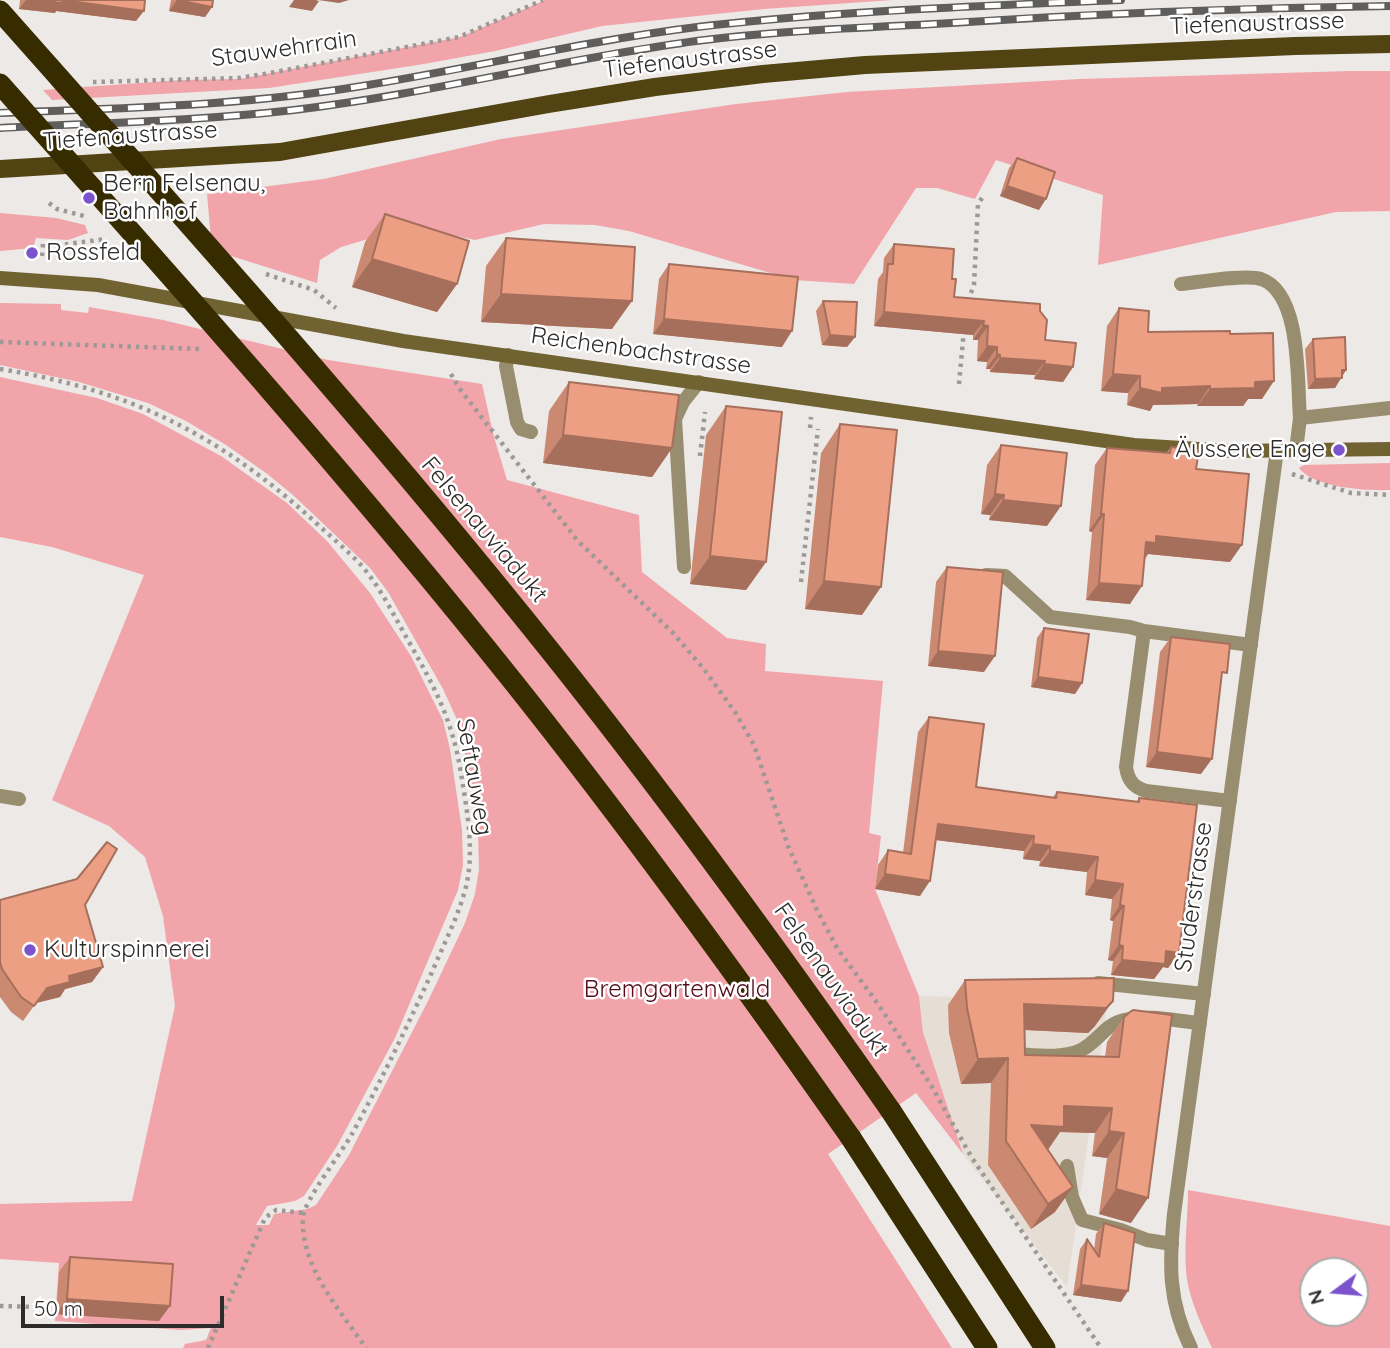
<!DOCTYPE html>
<html>
<head>
<meta charset="utf-8">
<style>
  body { margin:0 }
  #map { position:relative; width:1390px; height:1348px; overflow:hidden; background:#ece9e6; font-family:Quicksand,sans-serif }
  canvas { display:block }
  .north { position:absolute; left:1299px; top:1257px; width:70px; height:70px; box-sizing:border-box; background:#fff; border:2px solid #ababaa; border-radius:50%; rotate:254deg; font-size:19px; font-weight:700; line-height:28px; text-align:center; color:#2e2c2b }
  .north::after { content:''; display:block; margin:auto; width:24px; height:32px; background:#7b54cd; clip-path:polygon(50% 0,100% 100%,50% 72%,0 100%) }
  .scale { position:absolute; left:21px; top:1296px; width:203px; height:32px; box-sizing:border-box; border:4px solid #2e2c2b; border-top:0; padding-left:9px; font-size:21px; line-height:24px; white-space:nowrap; color:#2e2c2b; -webkit-text-stroke:5px #fff; paint-order:stroke }
</style>
</head>
<body>
<div id="map">
<canvas width="1390" height="1348"></canvas>
<div class="north">N</div>
<div class="scale">50 m</div>
</div>
<script>
const ctx = document.querySelector('canvas').getContext('2d');
ctx.lineJoin = 'round';
function fill(path, color) { ctx.fillStyle = color; ctx.fill(path, 'evenodd'); }
function trace(path, color, width, dash) { ctx.strokeStyle = color; ctx.lineWidth = width; ctx.lineCap = dash ? 'butt' : 'round'; ctx.setLineDash(dash || []); ctx.stroke(path); }
function drawText(font, color, halo, rows, align = 'center') {
  ctx.font = font + ' Quicksand,sans-serif'; ctx.lineWidth = 5; ctx.setLineDash([]); ctx.textBaseline = 'middle'; ctx.strokeStyle = halo; ctx.fillStyle = color; for (const [text, x, y, turn = 0] of rows) {
    ctx.save(); ctx.translate(x, y); ctx.rotate((+turn || 0) * Math.PI / 180); ctx.textAlign = isNaN(turn) ? turn : align; if (halo) ctx.strokeText(text, 0, 0); ctx.fillText(text, 0, 0); ctx.restore();
  }
}
const built = new Path2D(`
  M919,996L1108,1001L1067,1287L963,1154L923,1032Z`);
const green = new Path2D(`
  M545,0H893L764,9L602,26L495,51L424,64L269,88L52,100L43,90L181,80L239,79L460,37Z
  M1350,71H1390V211L1336,212L1098,265L1103,195L996,160L975,199L937,188H916L854,284L794,280L629,231L595,225L544,224L475,240L443,233L375,237L341,247L320,260L317,283L212,250L207,194L324,179L501,139L736,104L847,92L1080,79Z
  M0,213L56,218L85,225L88,233L68,240L36,238L33,248L0,251Z
  M0,303L61,304V310L88,313L89,307L163,320L328,360L482,384L494,437L507,480L639,515L642,572L727,638L766,644L765,671L883,681L869,833L881,836L875,889L919,996L923,1032L963,1154L916,1093L828,1154L952,1348H183L185,1344L206,1340L211,1328L181,1330L55,1321L59,1263L0,1259V1204L132,1201L175,1006L163,916L145,857L109,826L52,800L144,575L52,547L0,537V377L97,398L143,414L221,456L287,503L327,541L370,593L411,656L443,720L450,749L462,830L463,865L458,890L395,1038L337,1146L304,1196L295,1201L267,1206L256,1225H269L274,1214L307,1209L316,1205L349,1155L429,999L465,923L475,894L479,869L478,834L473,796L459,724L443,689L388,592L370,568L293,495L266,473L226,445L186,421L148,403L79,382L0,365Z
  M1390,463V490C1367,491 1314,488 1299,468L1304,465Z
  M1188,1190L1390,1226V1348H1212C1202,1326 1191,1303 1187,1280C1183,1250 1188,1220 1188,1190ZM1313,1271H1355V1313H1313Z`);
const path = new Path2D(`
  M93,82L239,78L270,73L459,37L543,0
  M49,203L57,209L84,216
  M42,256L43,244L60,245L106,239
  M266,274L314,290L336,308
  M968,301L974,285L978,204L984,195
  M0,342L202,349
  M0,369C129,390 217,433 314,521C330,536 347,550 361,565C381,588 394,616 409,642C435,688 452,719 461,773C467,811 476,856 464,894C456,921 443,946 432,972C407,1027 381,1081 352,1134C342,1152 304,1201 303,1217C300,1267 340,1310 366,1348
  M451,374L459,388L577,540L673,633L703,668L735,712L754,745L788,846L817,910L837,948L878,1004L932,1087L972,1158L1101,1348
  M959,384L964,330
  M810,428L811,417
  M700,456L705,412
  M1292,474L1351,493L1390,495
  M801,582L818,429
  M0,1306L40,1307
  M208,1348L265,1218L276,1210L303,1213`);
const lane = new Path2D(`
  M1181,284C1200,282 1245,274 1261,279C1302,293 1297,383 1300,418
  M508,355L506,366L517,422L521,429L531,432
  M1296,450L1300,418L1390,408
  M684,567L675,419L683,402L699,382
  M986,575L1005,576L1050,617L1130,627L1144,631L1251,645
  M1144,631L1126,767C1128,780 1133,787 1146,791L1230,801
  M0,796L19,799
  M1098,983L1204,994
  M1016,1054C1036,1055 1063,1059 1081,1050C1098,1042 1105,1024 1124,1020C1148,1014 1176,1021 1200,1023
  M1067,1166L1072,1197L1082,1220L1121,1230L1147,1240L1172,1244`);
const street = new Path2D(`
  M1191,1348C1168,1302 1169,1264 1174,1214L1277,450`);
const secondary = new Path2D(`
  M0,278L98,285L403,341L1134,445L1230,451L1390,449`);
const primary = new Path2D(`
  M0,169L280,152L549,104L655,87L763,74L865,65L1295,46L1390,44`);
const highway = new Path2D(`
  M891,1111L1045,1348
  M851,1138L987,1348`);
const rail = new Path2D(`
  M0,113C121,108 242,106 362,86C474,68 584,41 697,27C837,11 980,6 1121,0
  M0,128C98,123 197,121 294,110C429,94 561,59 696,41C775,31 855,28 934,24C1086,14 1238,8 1390,6`);
const highwayBridge = new Path2D(`
  M0,11C187,222 376,432 552,653C671,802 782,955 891,1111
  M0,84C175,281 351,478 515,684C632,831 743,984 851,1138`);
const wall = new Path2D(`
  M20,0H145L136,21L56,11L55,13L19,9Z
  M171,0H213L212,7L205,17L169,11Z
  M1017,158L1039,210L1000,196L1009,168Z
  M385,214L457,284L437,312L352,287L365,242Z
  M506,238L612,329L481,322L486,266Z
  M894,244L952,279L954,297L1040,311L1045,340L1073,367L1063,382L1034,379L1035,375L990,372V369H986L987,362L977,361L978,340H973V335L874,326L878,279L883,272L884,258Z
  M669,264L782,347L653,334L659,279Z
  M823,301L855,337L847,347L822,345L816,311Z
  M1119,308L1148,332L1230,334L1262,399H1248L1243,406H1197L1198,404L1153,405L1150,411L1127,405L1128,393L1101,391L1107,326Z
  M1313,339L1346,370L1335,388L1308,389L1305,349Z
  M569,382L672,448L652,477L543,463L549,411Z
  M726,406L766,562L746,590L690,584L706,435Z
  M840,424L862,615L805,609L821,453Z
  M1001,445L1047,526L989,520L990,515L981,514L987,465Z
  M1171,447L1196,469L1230,562L1148,554L1145,559L1130,604L1086,600L1092,532L1089,531L1095,465L1107,448L1166,453Z
  M947,567L984,672L928,666L936,582Z
  M1044,628L1082,683L1075,694L1031,687L1037,638Z
  M1171,637L1201,774L1146,767L1160,652Z
  M929,717L976,787L1053,797L1057,792L1136,802L1139,798L1179,953L1168,968L1163,967L1154,979L1111,975L1113,961L1108,960L1113,921L1110,920L1112,899L1085,895L1087,872L1039,866L1040,861L1023,859L1024,851L936,840L920,896L875,889L878,865L888,850L903,853L918,732Z
  M0,900L85,905L103,967L92,982L65,989L60,997L36,1003L23,1021L11,1012L0,997Z
  M965,980L1095,1026L1088,1033L1024,1030L1025,1055L1105,1057L1107,1042L1124,1017L1131,1223L1099,1214L1107,1158L1092,1156L1095,1133L1060,1132L1048,1150L1055,1212L1031,1229L988,1165L991,1083L961,1084L949,1033L948,1005Z
  M1104,1223L1121,1302L1073,1295L1080,1249L1087,1239L1094,1250L1096,1234Z
  M70,1257L159,1321L56,1314L59,1272Z`);
const shadedWall = new Path2D(`
  M26,0H62L144,11L136,21L56,11L55,13L19,9Z
  M177,0L212,7L205,17L169,11Z
  M294,0H316L319,1L312,11L289,7Z
  M318,0H349L339,3Z
  M1007,186L1046,199L1039,210L1000,196Z
  M372,259L457,284L437,312L352,287Z
  M501,294L632,301L612,329L481,322Z
  M884,312L984,321L973,335L874,326Z
  M664,319L792,331L782,347L653,334Z
  M983,325L988,326L978,340H973Z
  M830,335L855,337L847,347L822,345Z
  M987,346L997,347L987,362L977,361Z
  M997,354L1000,355L990,369H986Z
  M1000,358L1045,361L1035,375L990,372Z
  M1044,364L1073,367L1063,382L1034,379Z
  M1342,370H1346L1335,388L1308,389L1315,379Z
  M1113,374L1140,376L1128,393L1101,391Z
  M1274,381L1262,399H1248L1243,406H1197L1210,389L1255,382Z
  M1210,386L1198,404L1153,405L1150,411L1127,405L1140,388Z
  M563,435L672,448L652,477L543,463Z
  M995,494L1004,495L990,515L981,514Z
  M1003,500L1061,506L1047,526L989,520Z
  M1101,514H1104L1092,532L1089,531Z
  M1156,536L1242,545L1230,562L1148,554L1143,561L1146,542Z
  M710,556L766,562L746,590L690,584Z
  M824,581L881,587L862,615L805,609Z
  M1099,583L1142,586L1130,604L1086,600Z
  M938,651L995,656L984,672L928,666Z
  M1038,677L1082,683L1075,694L1031,687Z
  M1157,752L1212,759L1201,774L1146,767Z
  M938,824L1034,836L1024,851L927,839Z
  M1033,844L1050,846L1040,861L1023,859Z
  M1050,851L1098,857L1087,872L1039,866Z
  M885,874L930,881L920,896L875,889Z
  M1095,880L1123,884L1112,899L1085,895Z
  M1120,905L1124,906L1113,921L1110,920Z
  M1119,945L1123,946L1113,961L1108,960Z
  M1166,951L1179,953L1168,968L1163,967L1154,979L1111,975L1122,960Z
  M103,967L92,982L65,989L60,997L36,1003L23,1021L47,988L69,976Z
  M1113,1001L1095,1026L1088,1033L1006,1029L1024,1004Z
  M1008,1058L991,1083L961,1084L978,1059Z
  M1064,1106L1112,1108L1095,1133L1060,1132L1046,1152L1031,1125Z
  M1109,1131L1124,1133L1107,1158L1092,1156Z
  M1073,1187L1055,1212L1031,1229L1048,1204Z
  M1116,1189L1148,1198L1131,1223L1099,1214Z
  M1081,1285L1128,1291L1121,1302L1073,1295Z
  M67,1299L170,1306L159,1321L56,1314Z`);
const building = new Path2D(`
  M36,0H145L144,11L62,0V3Z
  M177,0H213L212,7Z
  M1017,158L1055,172L1046,199L1007,186Z
  M385,214L469,241L457,284L372,259Z
  M506,238L635,247L632,301L501,294Z
  M894,244L954,249L952,279H956L954,297L1040,304V311L1047,320L1045,340L1076,343L1073,367L1044,364L1045,361L1000,358V355L997,354V347L987,346L988,326L983,325L984,321L884,312L888,264H893Z
  M669,264L798,277L792,331L664,319Z
  M823,301L857,302L855,337L830,335Z
  M1119,308L1149,311L1148,332L1230,331V334L1273,333L1274,381L1255,382V388L1210,389V386L1162,388V393L1140,388V376L1113,374Z
  M1345,337L1346,370H1342V378L1315,379L1313,339Z
  M569,382L679,395L672,448L563,435Z
  M726,406L782,412L766,562L710,556Z
  M840,424L897,430L881,587L824,581Z
  M1001,445L1067,453L1061,506L1003,500L1004,495L995,494Z
  M1171,447L1199,450L1196,469L1249,474L1242,545L1156,536V543L1146,542L1142,586L1099,583L1104,514H1101L1107,448L1170,453Z
  M947,567L1003,572L995,656L938,651Z
  M1044,628L1089,634L1082,683L1038,677Z
  M1171,637L1230,644L1227,673L1222,672L1212,759L1157,752Z
  M929,717L984,724L976,787L1056,798L1057,792L1139,802V798L1197,805L1179,953L1166,951L1165,964L1122,960L1123,946L1119,945L1124,906L1120,905L1123,884L1095,880L1098,857L1050,851V846L1033,844L1034,836L938,824L930,881L885,874L888,850L911,854Z
  M107,842L117,849L85,905L103,967L69,976L70,982L47,988L34,1006L21,997L2,969L0,962V900L77,879Z
  M1114,978L1113,1001L1106,1008L1024,1004L1025,1055L1119,1057L1124,1017L1130,1012L1133,1010L1172,1015L1148,1198L1116,1189L1124,1133L1109,1131L1112,1108L1064,1106V1127L1031,1125L1073,1187L1048,1204L1006,1141L1008,1058L978,1059L967,1008L965,980Z
  M1104,1223L1135,1233L1128,1291L1081,1285L1087,1239L1099,1257Z
  M70,1257L173,1264L170,1306L67,1299Z`);
const markers = [
  [89,198,7,"#7b54cd"],
  [32,253,7,"#7b54cd"],
  [1339,450,7,"#7b54cd"],
  [30,950,7,"#7b54cd"]
];
const streetNames = [
  ["Tiefenaustrasse",1257,24,-2],
  ["Stauwehrrain",284,49,-8],
  ["Tiefenaustrasse",690,60,-7],
  ["Tiefenaustrasse",130,136,-4],
  ["Reichenbachstrasse",641,351,8],
  ["Felsenauviadukt",484,530,50],
  ["Seftauweg",474,777,80],
  ["Studerstrasse",1194,897,-82],
  ["Felsenauviadukt",831,980,55]
];
const poiNames = [
  ["Bern Felsenau,",103,184],
  ["Bahnhof",103,212],
  ["Rossfeld",46,253],
  ["Äussere Enge",1325,450,"right"],
  ["Kulturspinnerei",44,950]
];
const parkNames = [
  ["Bremgartenwald",677,990]
];
fill(built, '#e6ddd5');
fill(green, '#f1a4aa');
trace(path, '#9c9997', 4.5, [3.5, 5]);
trace(lane, '#988e6f', 14);
trace(street, '#988e6f', 14);
trace(secondary, '#716232', 14);
trace(primary, '#524312', 18);
trace(highway, '#372b00', 21);
trace(rail, '#605e5c', 8);
trace(rail, '#fff', 5, [16]);
trace(highwayBridge, '#372b00', 21);
fill(wall, '#cc8972');
fill(shadedWall, '#a66f5c');
fill(building, '#ed9f84');
trace(building, '#a66f5c', 2);
for (const [x, y, r, color] of markers) { const dot = new Path2D(); dot.arc(x, y, r, 0, 2 * Math.PI); ctx.fillStyle = color; ctx.fill(dot); trace(dot, '#fff', 2.5); }
drawText('24px', '#2e2c2b', '#fff', streetNames);
drawText('24px', '#2e2c2b', '#fff', poiNames, 'left');
drawText('24px', '#560c1e', '#fff', parkNames);
</script>
</body>
</html>
